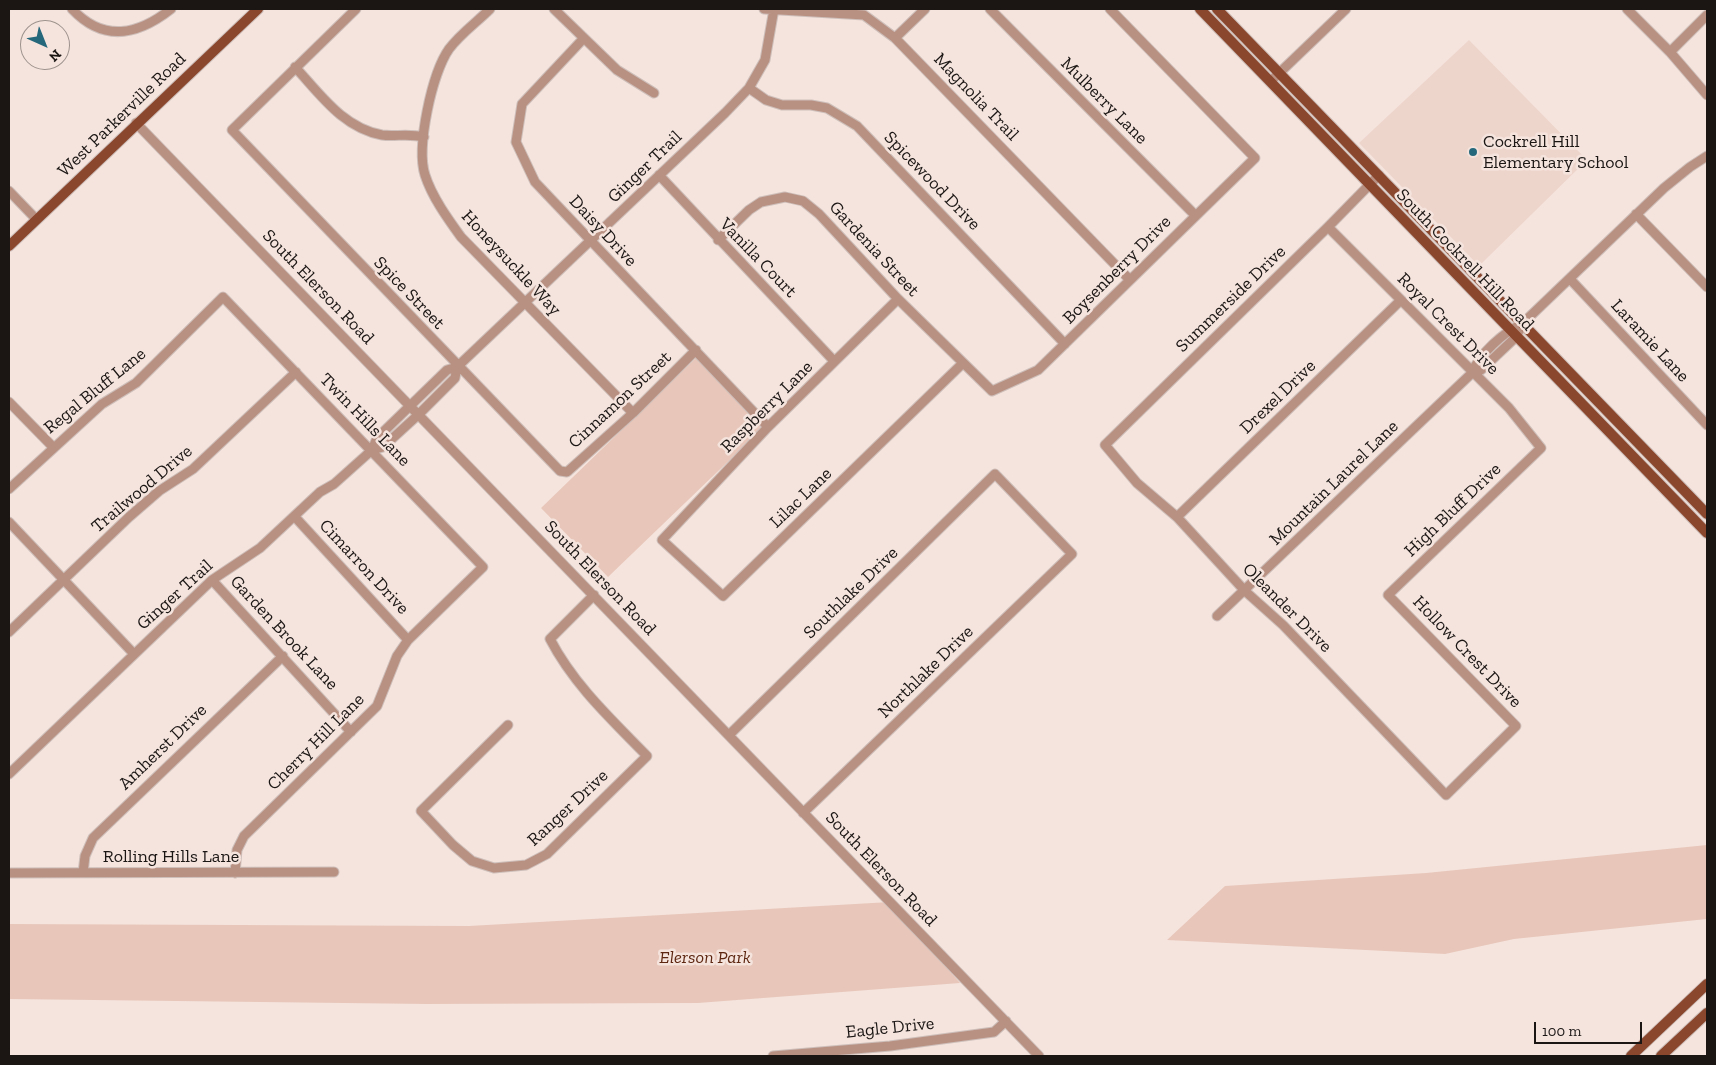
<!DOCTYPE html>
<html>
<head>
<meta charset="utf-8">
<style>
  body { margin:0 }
  #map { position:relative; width:1716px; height:1065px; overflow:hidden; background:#f5e4de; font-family:"Zilla Slab",serif }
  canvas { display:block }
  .frame { position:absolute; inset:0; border:10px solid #1b1614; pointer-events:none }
  .north { position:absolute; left:20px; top:20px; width:50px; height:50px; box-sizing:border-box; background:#f5e4de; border:1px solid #9e928d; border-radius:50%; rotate:136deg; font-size:14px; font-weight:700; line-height:20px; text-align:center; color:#1b1614 }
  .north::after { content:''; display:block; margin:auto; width:18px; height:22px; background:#26687b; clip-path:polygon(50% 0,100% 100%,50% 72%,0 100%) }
  .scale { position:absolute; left:1534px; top:1022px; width:108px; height:22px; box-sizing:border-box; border:2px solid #1b1614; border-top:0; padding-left:6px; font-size:15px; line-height:18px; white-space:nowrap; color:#1b1614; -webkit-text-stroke:4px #f5e4de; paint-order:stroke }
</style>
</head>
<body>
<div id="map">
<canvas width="1716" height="1065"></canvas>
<div class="frame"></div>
<div class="north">N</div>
<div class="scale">100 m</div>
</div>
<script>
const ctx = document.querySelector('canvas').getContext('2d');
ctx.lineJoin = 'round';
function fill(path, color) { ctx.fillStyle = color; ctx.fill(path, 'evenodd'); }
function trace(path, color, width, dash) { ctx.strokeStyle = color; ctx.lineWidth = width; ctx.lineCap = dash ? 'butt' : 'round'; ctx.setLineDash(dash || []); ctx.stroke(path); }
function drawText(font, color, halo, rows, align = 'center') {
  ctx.font = font + ' "Zilla Slab",serif'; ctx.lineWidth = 5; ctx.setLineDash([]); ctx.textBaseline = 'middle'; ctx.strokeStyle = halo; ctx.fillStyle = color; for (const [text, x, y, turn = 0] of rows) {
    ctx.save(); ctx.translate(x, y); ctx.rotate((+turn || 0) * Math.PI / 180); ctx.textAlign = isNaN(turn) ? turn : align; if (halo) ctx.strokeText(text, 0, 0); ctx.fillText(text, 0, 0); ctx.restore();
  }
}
const built = new Path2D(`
  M1469,40L1587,160L1479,266L1359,143Z`);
const green = new Path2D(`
  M697,357L764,427L608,577L541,508Z
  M1707,845V919L1514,939L1445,954L1167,940L1225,886L1426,873Z
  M890,902L960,983L698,1003L426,1004L9,999V924L469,926Z`);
const minor = new Path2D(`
  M72,9C104,43 138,35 171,9
  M356,9L232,130L560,471L567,472L633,413L696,350
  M490,9C477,22 460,34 449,49C432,73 416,147 425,175C432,197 448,219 461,237L633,413
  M554,9L617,70L654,93
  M764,9L864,15L895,38L1130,280
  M990,9L1195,215
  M1627,9L1670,52L1707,95
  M584,38L522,104L516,142L535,182L768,427
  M895,38L925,9
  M1670,52L1707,15
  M295,67C320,94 343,128 382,135C395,137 407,133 424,137
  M1274,78L1346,9
  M749,88L766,100L782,105H811L827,108L857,126L1065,344
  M136,123L1039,1056
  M659,175L834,361
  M9,191L36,219
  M1636,214L1707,287
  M1328,227L1509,408L1541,448L1388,595L1516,726L1446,795L1283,625L1245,591L1177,517L1137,483L1105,445L1328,227L1379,175
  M718,240L749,210L761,202L785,197L803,201L819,214L898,299L992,391L1038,370L1255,158L1110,9
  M1570,279L1707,425
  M898,299L768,427L662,540L723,596L962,364
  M1472,373L1481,370L1516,337L1519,331
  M9,402L53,447
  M372,450L383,447L418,415L455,378L457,367
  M9,489L102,404L136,383L223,297L483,567L408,640L397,656L377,706L244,836L237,850L235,873
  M295,517L408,640
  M1177,517L1401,300
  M9,522L134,654
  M212,580L351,732
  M1217,616L1472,373C1479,354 1504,332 1522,324L1664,188L1690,167L1707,156
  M9,632L129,517L159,491L193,469L296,372
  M508,725L421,811L453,845L472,861L494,868L526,865L547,854L647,756C611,719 574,685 550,639L594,595
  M729,735L995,474L1072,554L803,813
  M9,774L212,580L260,548L320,492L334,484L372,450L377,438L447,370L457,367L725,113L749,88L765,60L774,9
  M9,873L334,872
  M83,873L85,856L93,838L283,656
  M773,1056L890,1046L994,1032L1006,1021`);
const major = new Path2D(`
  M1200,9L1707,533
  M1217,9L1707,514
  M9,246L258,9
  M1631,1056L1707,984
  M1661,1056L1707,1013`);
const markers = [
  [1473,152,5,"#26687b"]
];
const streetNames = [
  ["Magnolia Trail",976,97,46],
  ["Mulberry Lane",1104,101,45],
  ["West Parkerville Road",122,115,-44],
  ["Ginger Trail",645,167,-44],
  ["Spicewood Drive",932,181,46],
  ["Daisy Drive",603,231,47],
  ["Gardenia Street",874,249,47],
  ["Vanilla Court",758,258,46],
  ["South Cockrell Hill Road",1465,260,46],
  ["Honeysuckle Way",511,263,47],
  ["Boysenberry Drive",1117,270,-45],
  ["South Elerson Road",318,287,46],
  ["Spice Street",409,293,46],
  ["Summerside Drive",1231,299,-44],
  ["Royal Crest Drive",1448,324,45],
  ["Laramie Lane",1650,341,47],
  ["Regal Bluff Lane",95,391,-39],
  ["Drexel Drive",1278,397,-44],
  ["Cinnamon Street",620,400,-43],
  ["Raspberry Lane",767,407,-45],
  ["Twin Hills Lane",365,420,46],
  ["Mountain Laurel Lane",1334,483,-44],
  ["Trailwood Drive",142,489,-40],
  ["Lilac Lane",801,498,-44],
  ["High Bluff Drive",1453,510,-44],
  ["Cimarron Drive",364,567,47],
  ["South Elerson Road",600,578,46],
  ["Southlake Drive",851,593,-44],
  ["Ginger Trail",175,595,-42],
  ["Oleander Drive",1287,608,45],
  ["Garden Brook Lane",284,633,47],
  ["Hollow Crest Drive",1467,652,46],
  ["Northlake Drive",926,672,-44],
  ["Cherry Hill Lane",316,742,-45],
  ["Amherst Drive",163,747,-44],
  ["Ranger Drive",568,808,-43],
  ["Rolling Hills Lane",171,857],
  ["South Elerson Road",881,869,46],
  ["Eagle Drive",890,1028,-6]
];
const poiNames = [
  ["Cockrell Hill",1483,142],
  ["Elementary School",1483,163]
];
const parkNames = [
  ["Elerson Park",705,958]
];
fill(built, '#eed5cc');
fill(green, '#e8c7ba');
trace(minor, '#cebfba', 11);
trace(major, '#cebfba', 12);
trace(minor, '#b99183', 9);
trace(major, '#8b472e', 10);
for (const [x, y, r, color] of markers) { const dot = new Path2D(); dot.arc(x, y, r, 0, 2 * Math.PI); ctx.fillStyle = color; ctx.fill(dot); trace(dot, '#f5e4de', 2); }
drawText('18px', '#1b1614', '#f5e4de', streetNames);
drawText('18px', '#1b1614', '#f5e4de', poiNames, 'left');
drawText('italic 18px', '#5e2711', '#f5e4de', parkNames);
</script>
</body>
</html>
